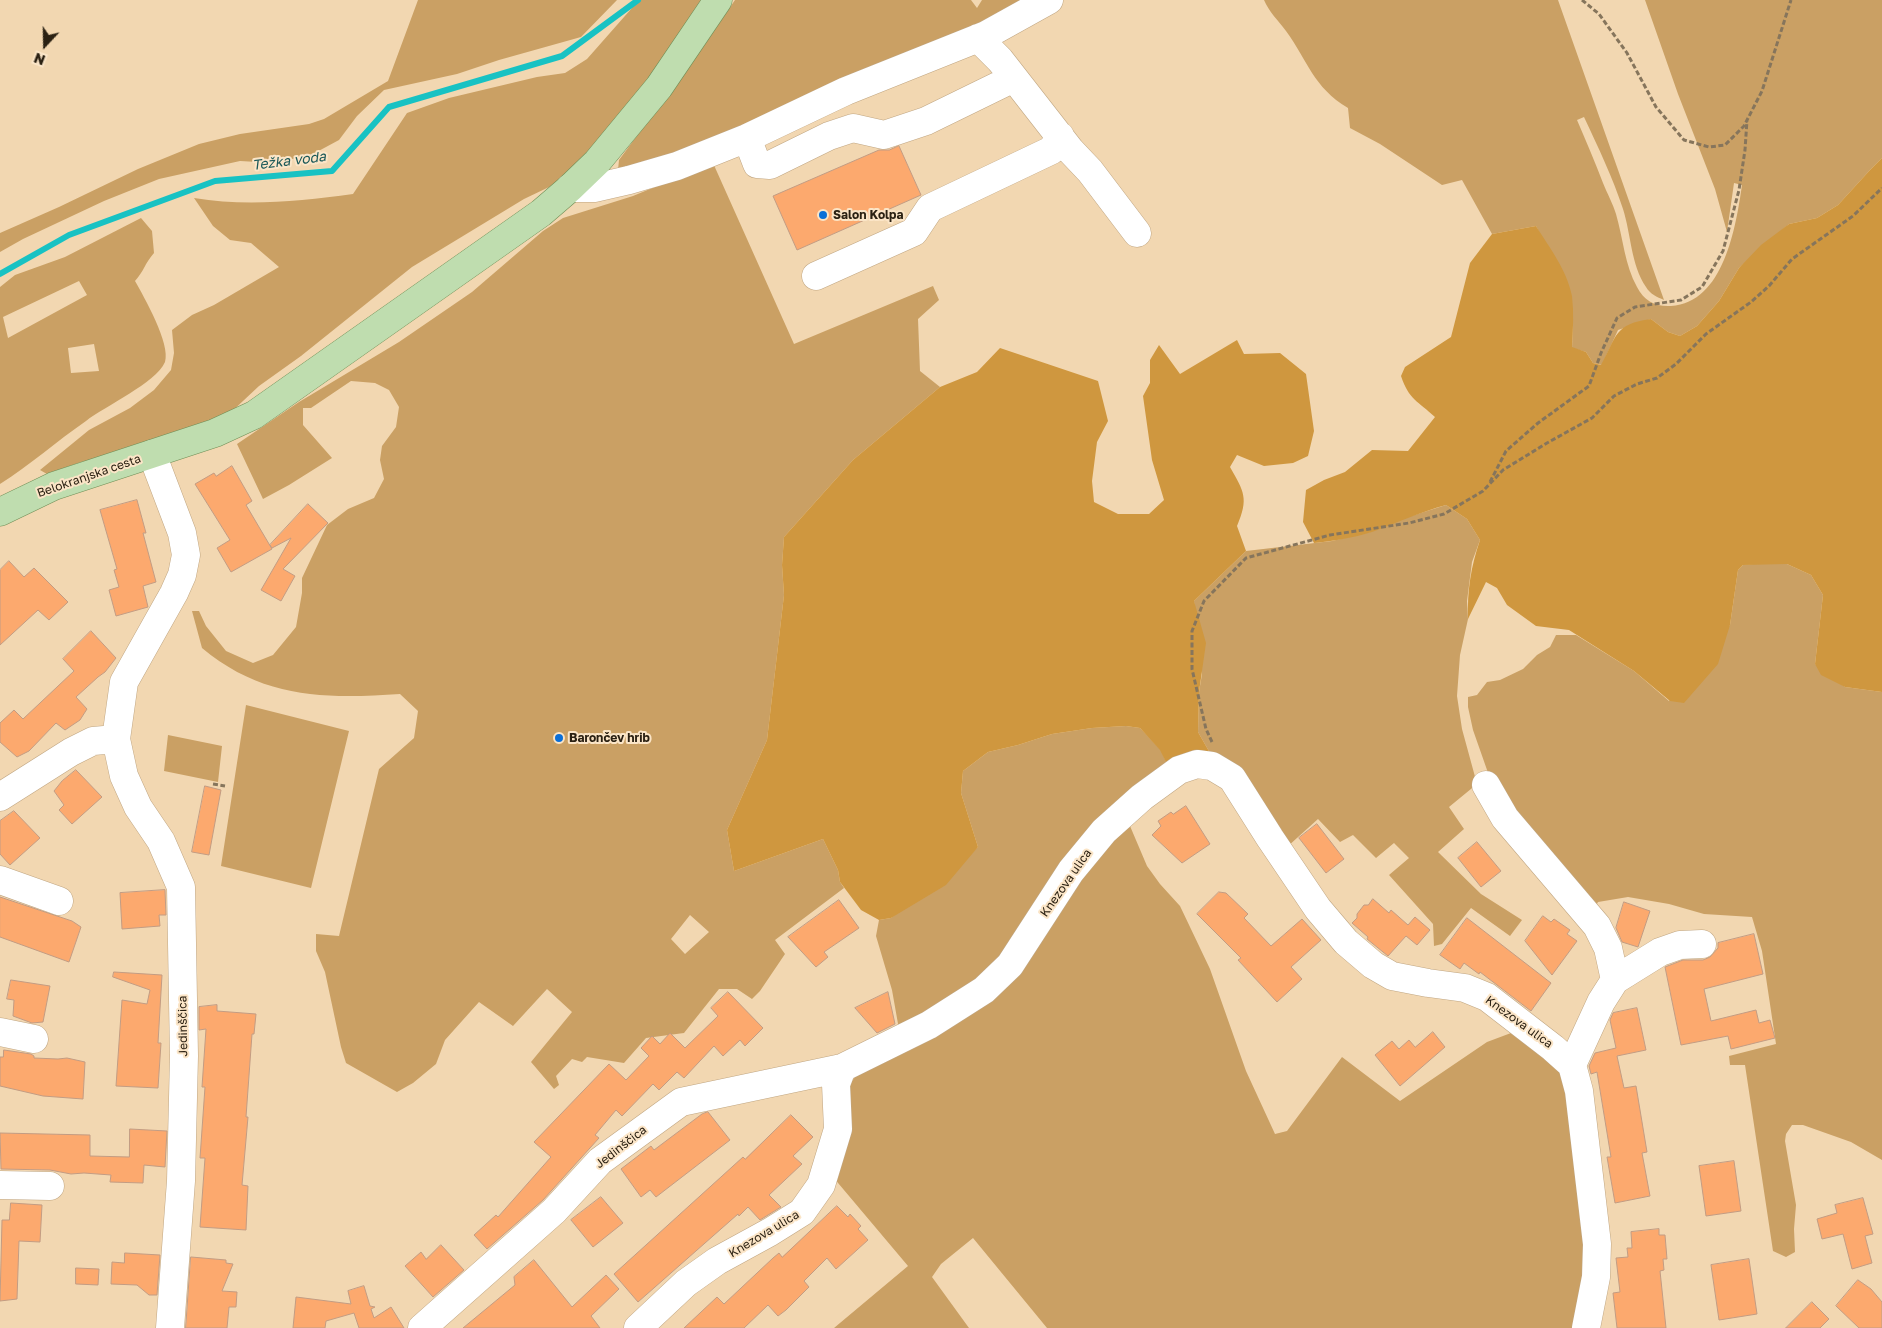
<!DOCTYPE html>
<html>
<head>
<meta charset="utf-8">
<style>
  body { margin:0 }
  #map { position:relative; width:1882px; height:1328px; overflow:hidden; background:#f2d7b1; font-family:"Golos Text",sans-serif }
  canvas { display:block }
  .north { position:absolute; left:20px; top:20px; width:50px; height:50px; -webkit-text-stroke:4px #fbe5c7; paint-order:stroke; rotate:201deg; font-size:14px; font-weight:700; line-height:20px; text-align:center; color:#2b2113 }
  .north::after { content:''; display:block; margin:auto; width:18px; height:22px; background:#2b2113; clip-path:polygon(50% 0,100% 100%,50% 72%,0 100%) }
</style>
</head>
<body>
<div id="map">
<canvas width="1882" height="1328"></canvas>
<div class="north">N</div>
</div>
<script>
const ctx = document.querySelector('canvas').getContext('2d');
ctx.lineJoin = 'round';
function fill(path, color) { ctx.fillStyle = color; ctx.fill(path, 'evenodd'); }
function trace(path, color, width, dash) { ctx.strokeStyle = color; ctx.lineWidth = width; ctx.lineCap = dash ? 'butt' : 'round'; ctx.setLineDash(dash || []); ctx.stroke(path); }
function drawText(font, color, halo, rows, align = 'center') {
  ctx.font = font + ' "Golos Text",sans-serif'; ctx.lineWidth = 4; ctx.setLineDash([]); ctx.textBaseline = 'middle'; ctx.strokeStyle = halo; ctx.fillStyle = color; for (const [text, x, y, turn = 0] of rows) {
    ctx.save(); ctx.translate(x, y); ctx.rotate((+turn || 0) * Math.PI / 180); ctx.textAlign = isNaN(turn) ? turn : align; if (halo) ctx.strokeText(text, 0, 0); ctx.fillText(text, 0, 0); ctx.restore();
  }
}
const green = new Path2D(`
  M418,0H617L581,37L499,60L457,74L384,90L357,116L339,140L313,154L275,163L240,161L159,179L104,201L23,239L0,252V233L59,207L138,169L199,144L240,134L309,124L324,119L388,81Z
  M639,0H706L641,93L570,177L524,199L412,267L301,356L259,386L227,416L115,455L81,462L47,474L40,470L89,430L130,408L154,390L171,370L174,353L172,330L192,315L214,305L279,267L251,243L230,240L213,226L194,198C247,207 300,201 353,194L407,113L449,98L537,77L565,73L587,59Z
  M735,0H971L977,8L982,0H1030L729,138L618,170L619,160L703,47Z
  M1264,0H1558L1664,300C1657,297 1650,294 1646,287C1631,265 1631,234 1623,209C1613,178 1598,147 1584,117L1577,120C1586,141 1595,162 1603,183C1607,193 1613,204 1616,214C1623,238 1625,266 1637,287C1644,301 1656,307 1671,306C1724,303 1736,226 1742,185L1734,183L1727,232L1715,189L1678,94L1645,0H1882V158L1870,170L1838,205L1817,218L1789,224L1739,268L1719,301L1697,326L1680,336L1668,332L1651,319L1618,330L1602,365L1593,363L1586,352L1572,348L1573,326L1571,295L1536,226L1492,234L1462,180L1442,185L1380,144L1350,128L1348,108C1313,87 1308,61 1286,31C1278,20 1269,12 1264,0Z
  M713,163L794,344L933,286L939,300L918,319L920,371L940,387L853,460L784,537L782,565L784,595L767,740L727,830L734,871L823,839L838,870L840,882L844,888L775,940L785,954L760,991L752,999L737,989H719L684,1033L646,1038L624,1063L587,1057L582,1062L572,1059L556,1076L559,1085L554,1089L531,1062L572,1012L547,989L513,1026L479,1002L445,1040L436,1064L413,1083L397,1092L346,1063L341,1047L325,972L316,951V934L339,936L379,769L414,738L418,711L400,694C326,699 263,699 202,648L192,611H199L206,626L226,651L253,663L273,655L296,627L302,593V578L327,525L348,509L374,498L384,479L380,460L382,446L396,427L399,407L389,390L375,383L351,381L311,408H303V425L332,458L289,485L263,499L237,444L299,402L399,342L472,292L543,231L563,218L633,196ZM690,915L709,932L685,954L671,939Z
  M141,218L152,231L154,253C145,263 144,271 135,281C144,297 171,344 165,362C156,383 105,406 86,421C57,441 30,465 0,484V287L15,275L65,257ZM79,281L87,295L8,338L3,317ZM94,344L99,371L71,373L68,348Z
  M1446,505L1467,519L1480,540L1472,562L1467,601L1468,619L1460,655L1457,696L1462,729L1477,784L1449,807L1464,829L1438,852L1481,894L1522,920L1510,936L1471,908L1442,944L1434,946L1433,924L1389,875L1409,858L1394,843L1376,858L1353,835L1340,842L1318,819L1287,847L1210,753L1198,732L1199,692L1202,674L1194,601L1246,551L1332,541L1370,532L1408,517Z
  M1763,563L1787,564L1811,575L1823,595L1815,664L1845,687L1882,692V1160L1851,1142L1803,1125H1792L1786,1134L1785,1141L1796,1205L1794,1229L1795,1252L1786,1257L1773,1251L1745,1065H1730L1729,1056L1776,1044L1762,951L1752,917L1704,914L1669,904L1628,897L1598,902L1594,909L1493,787L1473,730L1468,707V697L1477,695L1487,682L1500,680L1523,669L1537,655L1550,647L1556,635H1576L1634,671L1669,701L1730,625L1738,570L1743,565Z
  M246,705L349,731L311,888L221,866Z
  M1126,726L1140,728L1161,750L1169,768L1005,962L900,1035L892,990L876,936L879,920L891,918L978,847L961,793L963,771L988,752L1018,745L1052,734L1092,728Z
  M168,735L222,746L218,782L164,771Z
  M1130,826L1147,866L1160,884L1180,906L1210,969L1246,1071L1275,1134L1287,1131L1342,1057L1400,1101L1487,1042L1519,1030L1568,1079L1587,1233L1579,1328H1047L973,1238L941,1264L932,1277L969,1328H834L908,1266L833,1177L849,1085L858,1073L948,1022L1085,864Z`);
const forest = new Path2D(`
  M1882,158V692L1845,687L1821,675L1815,664L1823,595L1811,575L1787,564L1743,565L1738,570L1730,625L1718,664L1684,703L1670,701L1634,671L1569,630L1536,626L1507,605L1497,588L1486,582L1468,619C1467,591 1471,566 1480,540L1467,519L1446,505C1420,512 1397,523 1372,532C1353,538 1333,541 1314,543L1303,522L1306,490L1324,480L1345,472L1372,450L1408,451L1435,417C1418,401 1409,400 1401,376L1405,367L1451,337L1470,263L1492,234L1536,226C1549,247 1567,270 1572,296C1574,313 1573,330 1572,347L1586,352L1593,363L1601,365C1617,336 1614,324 1651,319L1668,332L1680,336L1697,326L1719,301L1739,268L1761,245L1789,224L1817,218L1838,205L1870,170Z
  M1237,340L1244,354L1280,353L1306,374L1314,431L1308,456L1293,463L1264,466L1237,455L1230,467C1244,492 1249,498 1237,526L1246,551L1194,601L1206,643L1199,692L1198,732L1210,753L1169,768L1160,750L1140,728L1126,726L1092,728L1052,734L1018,745L988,752L963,771L961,793L978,847L946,885L891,918L879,920L861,910L840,882L838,870L823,839L734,871L727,830L767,740L784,595L782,565L784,537L853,460L940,387L977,372L1000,348L1098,381L1108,421L1097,442L1092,481L1094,502L1118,514H1149L1164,500L1152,460L1143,396L1150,383V360L1159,345L1180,374Z`);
const stream = new Path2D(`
  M0,274L69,235L215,181L332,171L389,107L562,56L638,0`);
const building = new Path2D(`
  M899,146L921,195L797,250L773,196L879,150H889Z
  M232,466L252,501L246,505L272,549L231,572L217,548L230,540L195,484L214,473L216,476Z
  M137,500L146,533H143L156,582L143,586L148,607L116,616L109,590L119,587L114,570L117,569L100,510Z
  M308,504L328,523L283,569L295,576L281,601L261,590L291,538L272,548L270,545Z
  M9,561L24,577L34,568L68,602L49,620L38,610L0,645V570Z
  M91,631L116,658L105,672L98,677L76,697L87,709L80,720L65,730L56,723L29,751L17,757L0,742V723L14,710L23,719L74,671L63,659Z
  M76,770L102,797L72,824L59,810L64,805L54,791L62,781Z
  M205,786L221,790L209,855L192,852Z
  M1186,806L1210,844L1182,863L1152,835L1161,826L1158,821L1171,812L1173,814Z
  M14,811L40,838L10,865L0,854V821Z
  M1317,824L1344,859L1326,873L1299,838Z
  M1477,842L1501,871L1481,887L1458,858Z
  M165,890L166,915H159L160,926L122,929L120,893Z
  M1219,892L1226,893L1248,914L1244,918L1271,946L1302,919L1321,940L1291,967L1302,979L1277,1002L1238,960L1241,958L1197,914Z
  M0,897L72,921L81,927L69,962L0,937Z
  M1373,899L1389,913L1391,910L1408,925L1415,917L1430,930L1417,945L1406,936L1388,956L1367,939L1368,937L1352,923L1357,918V914L1364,905H1368Z
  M839,900L859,928L824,952L828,957L816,967L788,937Z
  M1624,902L1650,911L1638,947L1622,942L1616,928Z
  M1543,916L1551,922L1554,919L1570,930L1567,934L1577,941L1552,975L1525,941Z
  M1467,918L1551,983L1531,1011L1480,972L1479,974L1464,963L1460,969L1440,955Z
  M1754,934L1763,974L1704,989L1711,1021L1756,1010L1759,1023L1770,1020L1775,1038L1731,1049L1728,1036L1681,1045L1665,967L1683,960H1703L1710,957L1718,948V943Z
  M114,972L162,975L158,1043H161L158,1088L116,1086L122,1000L147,1004L150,990L113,977Z
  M11,980L50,986L43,1022L32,1023L13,1016L14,1000L7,999Z
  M728,992L763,1028L745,1046L740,1040L723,1056L714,1046L684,1078L677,1072L659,1090L653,1084L622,1116L616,1110L595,1135L599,1138L543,1200L487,1249L474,1235L496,1215L498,1217L551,1157L534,1142L609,1064L626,1080L649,1056L641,1048L652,1036L660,1044L670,1033L685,1048L718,1016L711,1008Z
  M888,992L895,1024L877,1033L855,1008Z
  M217,1005V1011L256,1014L254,1034H252L246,1117H248L242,1185L248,1186L246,1230L200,1227L205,1158H200L205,1087H202L206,1029L199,1030V1007Z
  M1637,1008L1646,1050L1617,1056L1624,1088L1636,1086L1647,1152L1642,1153L1650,1196L1615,1203L1607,1157H1611L1597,1072L1591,1074L1589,1066L1595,1053L1616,1048L1610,1020L1613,1013Z
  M1433,1032L1445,1047L1400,1086L1375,1055L1392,1041L1399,1049L1409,1040L1415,1047Z
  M4,1050L31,1054L34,1056V1058L58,1059L67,1058L85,1062L83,1099L43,1096L0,1086V1057H3Z
  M708,1112L730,1140L656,1197L650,1190L641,1197L621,1169L651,1146L654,1150L702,1114Z
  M791,1115L813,1137L793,1156L802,1164L769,1195L781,1207L760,1220L748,1207L739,1216L738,1214L638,1302L614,1274L743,1157L745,1159Z
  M130,1129L167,1131L165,1167L144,1165L143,1183L110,1182L111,1175L84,1173L71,1174L50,1170L1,1169L0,1133L90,1135V1156L129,1157Z
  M1734,1161L1741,1211L1706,1216L1699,1166Z
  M601,1197L623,1223L593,1247L571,1220Z
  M1863,1198L1873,1234L1865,1236L1872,1263L1852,1269L1843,1234L1822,1239L1817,1219L1837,1213L1835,1205Z
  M11,1203L42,1205L40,1242L19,1241L17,1299L0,1301L2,1220H9Z
  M837,1206L848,1217L850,1214L861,1226L858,1229L868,1240L836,1269L827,1258L804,1281L809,1287L786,1310L778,1316L768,1305L744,1328H684L717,1297L724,1304L773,1258L779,1253L782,1257Z
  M1659,1229V1235H1665L1667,1259H1663L1664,1270L1660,1271L1666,1328H1617L1613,1293L1620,1292L1616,1258L1628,1257L1627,1248H1632L1631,1232Z
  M441,1245L464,1270L433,1297L405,1266L421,1252L426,1259Z
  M125,1253L160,1255L157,1295H149L137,1285L111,1284L112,1262L124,1263Z
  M191,1257L226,1260V1263L233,1264L222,1291L237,1292L236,1307H229L227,1328H186Z
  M1749,1259L1757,1314L1719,1320L1711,1265Z
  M534,1260L572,1307L606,1275L619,1289L591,1316L600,1328H463L515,1285L514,1277Z
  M76,1268L99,1269L98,1285L76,1284Z
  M1858,1280L1871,1289L1882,1302V1328H1859L1836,1306Z
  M364,1286L370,1306L375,1307L371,1309L374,1318L391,1307L404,1328H359L354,1313L326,1321L325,1328H293L296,1297L351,1304L348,1291Z
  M1812,1302L1829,1319L1820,1328H1786Z`);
const path = new Path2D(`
  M1582,0L1599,14L1627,53L1656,107L1684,140L1709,147L1725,145L1744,126L1762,91L1791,0
  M1490,482L1506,451L1538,423L1589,386L1601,353L1617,318L1635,307L1681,300L1702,287L1723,251L1739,190L1745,150L1747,120
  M1212,742L1206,729L1192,669V631L1204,601L1246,558L1330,535L1409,523L1444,514L1483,491L1503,470L1547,443L1592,418L1614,396L1637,384L1657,378L1676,364L1706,334L1751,302L1769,286L1792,259L1853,216L1882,188
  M213,784L225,786`);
const minor = new Path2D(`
  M978,38L1000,60L1071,151L1090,171L1137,233
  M747,138L757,164L770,165L829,136L853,128L884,135L926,121L1014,78
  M570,188H594L629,180L677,166L747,138L846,91L986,35L1049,0
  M816,276L914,232L930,208L1052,150L1060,136
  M152,454L182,533L186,555L182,575L174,593L124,682L116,739L124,776L138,807L161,841L181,887L184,1056L181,1181L170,1328
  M1486,785L1505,818L1597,926L1608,948L1615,980
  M0,797L71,752L93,741L116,739
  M0,880L59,901
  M0,1032L34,1039
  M1572,1065L1601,1002L1615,980L1660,952L1680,945L1702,944
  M0,1185L50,1186
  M422,1328L554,1211L600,1161L681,1102L842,1068L929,1025L984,990L1010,965L1071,871L1104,831L1142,797L1179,770L1197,764L1212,766L1232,778L1270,838L1318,909L1346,942L1373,965L1392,976L1428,983L1465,988L1487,997L1553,1048L1572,1065L1579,1091L1597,1244L1596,1277L1586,1328
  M638,1328L686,1283L717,1261L770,1232L802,1212L821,1185L838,1129L836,1084L842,1068`);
const major = new Path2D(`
  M0,512L54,486L215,433L254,415L541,213L570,188L597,162L659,87L718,0`);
const markers = [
  [823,215,5,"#0b6fd7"],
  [559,738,5,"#0b6fd7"]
];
const poiNames = [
  ["Salon Kolpa",833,215],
  ["Barončev hrib",569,738]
];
const streetNames = [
  ["Belokranjska cesta",89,476,-19],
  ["Knezova ulica",1066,883,-55],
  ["Knezova ulica",1519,1022,36],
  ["Jedinščica",183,1026,-91],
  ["Jedinščica",621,1147,-38],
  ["Knezova ulica",764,1234,-31]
];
const waterNames = [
  ["Težka voda",289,161,-7]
];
fill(green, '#caa064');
fill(forest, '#cf973f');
trace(stream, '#18c2c3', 6);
fill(building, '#fca96e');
trace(building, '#c29c83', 1);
trace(minor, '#c0a682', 29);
trace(major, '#6f8d55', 29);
trace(path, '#86755c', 3, [5, 2.5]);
trace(minor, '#fff', 28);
trace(major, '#bfddaf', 28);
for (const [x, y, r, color] of markers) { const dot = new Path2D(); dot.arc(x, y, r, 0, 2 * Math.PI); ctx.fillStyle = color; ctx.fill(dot); trace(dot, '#fbe5c7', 2); }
drawText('bold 12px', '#2b2113', '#fbe5c7', poiNames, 'left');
drawText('12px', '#2b2113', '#fbe5c7', streetNames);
drawText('italic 14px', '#1a5858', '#fbe5c7', waterNames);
</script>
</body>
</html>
